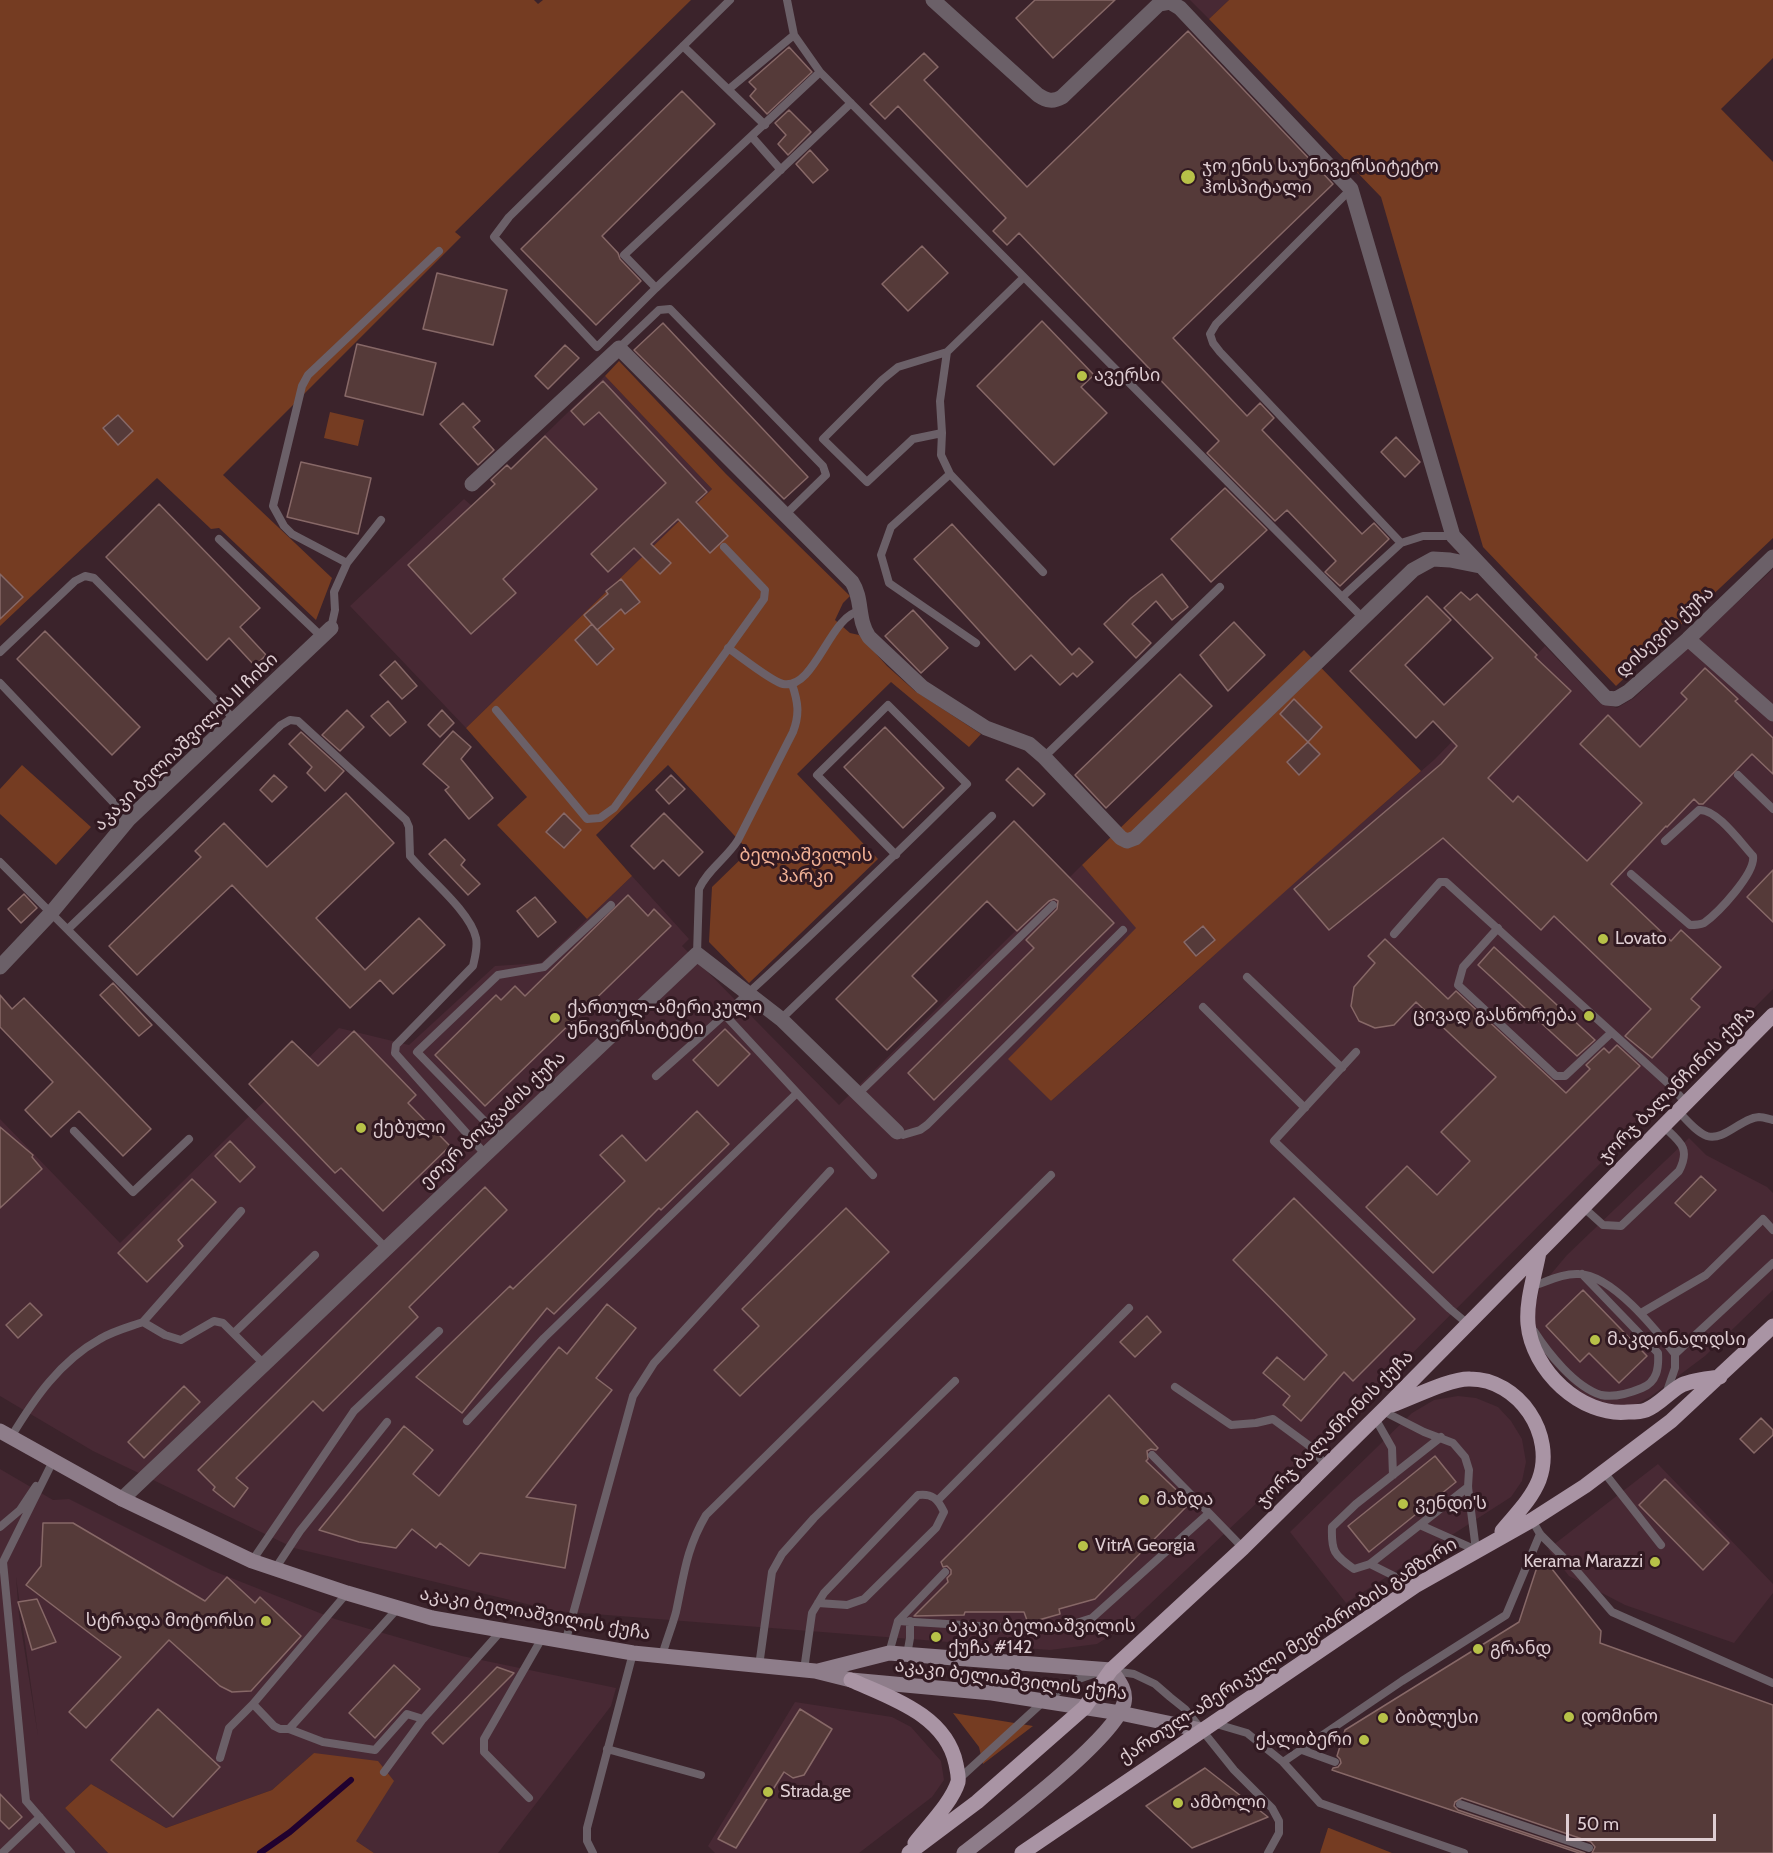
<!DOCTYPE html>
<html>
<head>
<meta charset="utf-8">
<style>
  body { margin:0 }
  #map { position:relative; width:1773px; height:1853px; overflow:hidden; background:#3b232b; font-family:Cabin,sans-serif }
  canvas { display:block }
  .scale { position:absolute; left:1566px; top:1814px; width:150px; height:27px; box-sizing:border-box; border:3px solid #decdd2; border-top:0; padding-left:8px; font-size:18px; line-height:21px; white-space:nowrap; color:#decdd2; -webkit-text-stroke:4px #311921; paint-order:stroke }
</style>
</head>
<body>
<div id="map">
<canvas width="1773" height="1853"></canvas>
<div class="scale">50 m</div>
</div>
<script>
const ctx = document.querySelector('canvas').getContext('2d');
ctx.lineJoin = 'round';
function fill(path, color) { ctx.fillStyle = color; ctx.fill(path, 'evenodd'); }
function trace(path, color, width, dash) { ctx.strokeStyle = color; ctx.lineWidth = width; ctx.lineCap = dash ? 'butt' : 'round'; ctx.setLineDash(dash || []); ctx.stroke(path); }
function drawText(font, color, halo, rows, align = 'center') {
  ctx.font = font + ' Cabin,"Noto Sans Georgian",sans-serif'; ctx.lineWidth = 6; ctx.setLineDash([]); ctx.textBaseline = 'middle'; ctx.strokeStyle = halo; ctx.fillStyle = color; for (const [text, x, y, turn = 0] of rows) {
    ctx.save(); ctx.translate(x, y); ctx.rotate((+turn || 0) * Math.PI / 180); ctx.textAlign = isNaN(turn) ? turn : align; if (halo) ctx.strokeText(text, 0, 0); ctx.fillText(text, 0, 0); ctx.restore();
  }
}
const built = new Path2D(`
  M1190,0H1229L1209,19Z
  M605,376L712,489L466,728L350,606L464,499L472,506Z
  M1773,569V989L1374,1392L1130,1623L1097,1644L1050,1650L556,1611L294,1548L93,1451L0,1396V1119L120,1243L339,1028L409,1045L495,966L541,963L632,876L689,939L682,946L839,1105L1082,865L1137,928L1009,1059L1051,1101L1159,1006L1286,889L1435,759L1545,646L1600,703L1617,708L1634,698Z
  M1689,1138L1706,1155L1767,1187L1773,1193V1290L1705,1356L1650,1397L1635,1405H1607L1583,1395L1554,1366L1539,1345L1534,1325L1535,1307L1540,1287L1567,1255Z
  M1458,1396L1476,1398L1498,1407L1511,1421L1522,1439L1526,1462L1522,1481L1511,1497L1346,1603L1290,1532L1412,1413L1434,1400Z
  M1658,1464L1773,1584V1593L1734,1643L1625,1605L1569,1576L1548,1549Z
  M0,1469L53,1500L69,1499L211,1570L335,1619L462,1656L616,1688L611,1706L498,1853H374L356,1841L314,1753L272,1790L166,1828L91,1784L65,1808L108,1853H0ZM16,1577L38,1736L19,1615Z
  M795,1702L892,1717L911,1727L941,1761L944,1780L932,1797L859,1853H715L708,1846Z`);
const green = new Path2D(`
  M0,0H534L538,4L543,0H691L455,232L461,237L223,475L332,578L316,620L219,528L211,529L157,478L0,626Z
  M1229,0H1773V58L1721,109L1773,162V538L1616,686L1483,547L1381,197L1209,19Z
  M619,361L726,474L850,596L843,603L835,620L850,633L859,635L887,666L915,691L981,734L969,747L891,682L797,774L878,859L749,983L709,942L712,887L749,851L668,765L596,835L632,876L587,919L497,825L527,797L466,728L712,489L605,376Z
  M330,412L364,420L358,446L324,438Z
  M1304,650L1421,771C1296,880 1175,992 1051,1101L1008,1059L1136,928L1082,865Z
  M22,765L91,827L56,865L0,814V789Z
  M953,1713L1033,1726L983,1764L979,1747Z
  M314,1753L378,1761L394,1781L356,1841L374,1853H108L65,1808L91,1784L166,1828L272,1790Z
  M1328,1828H1329L1392,1853H1320Z`);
const stream = new Path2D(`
  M260,1853L290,1832L351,1780`);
const building = new Path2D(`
  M1035,0H1115L1053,58L1016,18Z
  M1188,31L1333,184L1173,338L1247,416L1260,403L1274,418L1262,430L1362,534L1374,523L1389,539L1340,586L1325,572L1336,561L1287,510L1275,521L1207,453L1219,441L1019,233L1007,245L993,231L1006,218L898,106L885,119L870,104L924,53L938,67L924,80L1027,187Z
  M789,47L812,72L767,114L750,96L756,89L749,82Z
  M682,91L715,124L602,236L618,253L620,259L641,281L596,325L521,249Z
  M789,110L811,132L788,155L778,144L786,135L775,123Z
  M810,150L828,170L813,183L796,164Z
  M922,246L948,273L908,311L882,284Z
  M437,273L507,290L493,345L423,329Z
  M1042,321L1094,375L1081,387L1107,413L1054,465L977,386Z
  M663,323L808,477L784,499L634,350Z
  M357,344L436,363L423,415L345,396Z
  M565,345L579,358L548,389L535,376Z
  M603,381L707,492L696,502L728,536L710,553L678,519L651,544L671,563L660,574L634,548L608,572L591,554L666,483L599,412L584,425L571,411Z
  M463,403L480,421L473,427L494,450L478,465L440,424Z
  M118,415L133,431L118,445L103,428Z
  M545,436L597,489L503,579L516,593L471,634L408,565L495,484L491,480L507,465L511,469Z
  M1396,437L1420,462L1405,477L1381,452Z
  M301,462L371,478L358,534L287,517Z
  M1225,488L1267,530L1211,582L1171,539Z
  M159,504L260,608L240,627L266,655L255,666L229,638L207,660L106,557Z
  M952,524L1072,655L1079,648L1093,662L1077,677L1073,673L1060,685L1031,655L1015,670L914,559Z
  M0,574L23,597L0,619Z
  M1162,574L1188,607L1172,620L1156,601L1132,624L1151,643L1136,658L1104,624L1131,598Z
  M621,579L640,602L625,614L621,609L597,630L584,615L608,594L606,591Z
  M1461,592L1470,600L1477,594L1537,655L1535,657L1571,691L1488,778L1513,802L1518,796L1587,861L1642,803L1580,744L1608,715L1640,747L1687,699L1681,693L1705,668L1738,699L1735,701L1773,738V774L1752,754L1703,804H1699L1694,799L1667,827L1666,826L1611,884L1671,941L1681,930L1721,967L1691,999L1700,1007L1652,1058L1625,1036L1651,1009L1554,916L1541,930L1443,838L1329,930L1294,889L1441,764L1457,746L1433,721L1416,738L1350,671L1427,596L1451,620L1405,665L1444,705L1493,658L1444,608Z
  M913,610L948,648L921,673L885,636Z
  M1234,622L1265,655L1228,691L1200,655Z
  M592,624L614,649L597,665L575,640Z
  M45,631L140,727L112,755L17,659Z
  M395,661L417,686L402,699L380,675Z
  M1180,674L1212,706L1106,808L1075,775Z
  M1294,699L1322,727L1308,742L1280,714Z
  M388,701L406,722L390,736L371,716Z
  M347,710L364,727L340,751L322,735Z
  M442,710L454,723L440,737L428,725Z
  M885,727L944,788L903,828L844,767Z
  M453,731L471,747L461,759L493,798L469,819L445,790L449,787L423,764Z
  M301,732L344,771L325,791L307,773L312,767L289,744Z
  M1308,742L1320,754L1299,775L1287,762Z
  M1018,768L1045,794L1033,806L1006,780Z
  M274,775L287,787L272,802L260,790Z
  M671,775L685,789L669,804L656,790Z
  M346,793L394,843L316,918L365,970L419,918L445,945L393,994L380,980L350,1008L232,885L137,975L109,946L201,857L195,851L224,823L267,867Z
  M564,813L581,830L564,848L546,832Z
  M664,813L703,852L679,876L663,860L654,869L631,846Z
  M1014,821L1114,923L934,1100L908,1073L1034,948L1026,940L1057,909L1058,901L1054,899L1049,901L1017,931L987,901L912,976L937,1001L887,1050L836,999Z
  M445,839L465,860L461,865L480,884L468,895L429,854Z
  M1773,870V922L1747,897Z
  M24,894L37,908L21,923L8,909Z
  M628,895L648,916L654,909L671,926L485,1106L435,1055L496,995L501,1000L515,986L525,996Z
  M535,897L556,922L538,937L517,911Z
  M1203,926L1215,940L1196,956L1184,942Z
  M1385,939L1448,999L1456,991L1566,1093L1590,1069L1586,1065L1604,1048L1609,1053L1617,1045L1640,1066L1433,1273L1366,1207L1407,1166L1437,1195L1470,1161L1441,1132L1496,1077L1416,1002L1394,1025L1375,1028L1359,1021L1351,1006L1354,987L1375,963L1368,956Z
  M1494,947L1595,1040L1577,1056L1478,965Z
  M113,983L152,1025L139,1036L100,995Z
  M0,995L12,1009L24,998L151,1129L123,1156L79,1111L51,1137L25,1110L53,1082L0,1027Z
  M725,1029L750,1054L718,1086L693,1060Z
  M354,1031L416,1095L408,1103L450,1146L383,1211L341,1168L335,1173L249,1084L292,1041L318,1066Z
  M697,1111L729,1144L661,1210L659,1208L554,1314L547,1308L462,1413L416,1377L510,1286L513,1289L625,1181L600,1155L622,1135L646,1161Z
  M0,1127L33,1155L32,1157L42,1169L0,1208Z
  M230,1141L255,1167L240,1182L215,1156Z
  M1701,1176L1716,1190L1690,1217L1675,1203Z
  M192,1179L216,1202L178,1240L183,1246L147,1282L118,1253Z
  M485,1187L507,1210L409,1307L418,1317L323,1411L313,1401L236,1478L248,1488L234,1507L213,1490L215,1487L198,1470Z
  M1294,1198L1415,1319L1353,1381L1344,1372L1301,1421L1283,1405L1290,1396L1263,1373L1277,1357L1304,1380L1327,1355L1233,1260Z
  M846,1208L889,1252L740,1396L714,1370L759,1326L742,1309Z
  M1583,1290L1647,1356L1619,1383L1589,1353L1580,1362L1546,1326Z
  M30,1303L42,1315L18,1338L6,1325Z
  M607,1304L636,1328L596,1378L612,1390L526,1497L576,1505L565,1568L480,1553L469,1566L440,1543L436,1548L412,1529L396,1548L359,1542L319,1530L404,1426L433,1450L413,1474L439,1496L559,1347L567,1354Z
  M1147,1316L1161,1332L1135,1357L1120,1342Z
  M184,1386L200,1402L144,1458L128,1442Z
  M1109,1395L1158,1448L1156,1450L1151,1449L1147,1451L1148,1459L1146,1461L1190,1503L1095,1599L1059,1609L1060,1614L1028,1623L1024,1612H965L964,1615L914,1616L948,1582L947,1578L951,1574V1570L947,1566L943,1567L941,1562Z
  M1761,1418L1773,1430V1435L1754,1453L1740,1439Z
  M1435,1456L1456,1482L1369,1552L1348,1526Z
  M1665,1479L1729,1543L1703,1570L1639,1505Z
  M43,1523H73L205,1601L227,1577L255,1603L260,1597L301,1636L251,1691L232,1692L220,1686L169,1640L86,1728L69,1712L121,1657L26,1585L41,1566Z
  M1538,1564L1552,1569L1601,1631L1600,1643L1773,1705V1853H1592L1595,1847L1591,1842L1462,1798L1455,1802L1454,1806L1458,1810L1585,1853H1579L1332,1770L1333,1768L1338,1767L1341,1763L1340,1759L1337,1756L1345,1730L1519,1622Z
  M37,1599L56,1642L32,1650L18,1602Z
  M394,1665L420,1689L375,1738L349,1713Z
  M497,1667L514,1673L443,1744L432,1733Z
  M158,1709L220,1767L173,1817L111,1760Z
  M800,1709L832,1729L804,1775L793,1778L784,1772L736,1848L718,1839Z
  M1205,1768L1268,1817L1192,1848L1146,1806Z
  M0,1794L22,1817L9,1829L0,1820Z`);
const lane = new Path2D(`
  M787,0L794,35L820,72L1363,618
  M683,46L765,125
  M820,72L624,255L656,288L851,103
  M729,89L794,35
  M752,137L781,170
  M1350,190L1216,324L1210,334L1213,343L1220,352L1401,543
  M656,288L597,347L494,237L509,217L730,0
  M619,348L659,310L670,309L823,466L826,475L785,515
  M947,352L1023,278
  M942,433L913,439L867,482L823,439L882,380L898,367L947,352L940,401L942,433L941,455L950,474L1043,572
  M950,474L891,527L881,555L889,583L976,643
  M219,539L322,637
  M347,563L381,520
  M1342,597L1401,543L1423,536H1453
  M331,628L335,610L334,592L347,563L292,534L284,526L273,506L302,386L308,375L439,251
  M728,648C740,656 772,682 783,684C815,690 830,615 860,611
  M0,652L75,581L85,576L94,578L234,719
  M0,683L129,819
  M496,710L587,819L600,818L614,808L764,599L765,590L724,547
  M1044,757L1220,587
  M1738,775L1773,809
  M0,862L386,1248
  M1631,874L1690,925C1695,925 1699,925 1704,923C1718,913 1756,873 1753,856C1741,843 1716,808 1699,810L1665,841
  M1498,928L1463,967L1458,985L1556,1076H1565L1611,1033
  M68,929L281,725L290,720L298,721L406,820L409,827L410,856C428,878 470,911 476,938C478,947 475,957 473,966L396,1045L395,1053L486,1155
  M1394,934L1440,882H1446L1671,1086L1686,1103
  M697,954L699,889C707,870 727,858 738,840L793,732C800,714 798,702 792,684
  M1247,977L1342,1068
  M1203,1007L1305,1108
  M725,1015L873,1175
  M781,1019L992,816
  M1356,1052L1274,1141L1450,1309L1468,1324
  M656,1076C763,982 866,884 967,784L888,705L817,775L896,855
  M859,1093L1053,905
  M1678,1111C1686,1119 1696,1132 1707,1136C1725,1141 1741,1118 1759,1117C1763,1117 1769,1119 1773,1120
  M74,1131L133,1192L189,1139
  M897,1132L903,1135L920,1130L927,1125L1123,930
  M502,1139L417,1052L498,975L544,967L611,905
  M1583,1207L1603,1225L1621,1226L1679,1171C1691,1148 1680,1142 1663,1126
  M1533,1286C1548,1281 1564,1273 1579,1274C1612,1275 1655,1329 1675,1354V1368L1666,1394
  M1641,1313L1706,1275L1763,1219L1773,1230
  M143,1322L241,1211
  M1534,1331C1548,1353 1575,1387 1601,1395C1615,1398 1630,1393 1642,1388C1657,1382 1659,1368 1658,1353L1582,1274
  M234,1333L315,1255
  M1675,1354L1773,1263
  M1175,1387L1231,1425L1256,1423L1273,1419L1311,1447L1326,1466
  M1383,1411L1424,1432L1453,1443L1465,1457L1469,1470L1468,1487L1476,1550
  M1375,1418L1392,1448L1393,1475
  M467,1421L544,1338L797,1093
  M11,1437C34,1399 60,1361 100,1339C113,1331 129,1327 143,1322L165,1335L181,1340L214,1321L223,1323L264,1364
  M1441,1437L1356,1504L1332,1527C1331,1551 1334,1555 1354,1569L1370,1564L1468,1487
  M1152,1455L1209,1513
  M53,1461L3,1562L26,1801L71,1853
  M1603,1471L1661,1545
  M938,1500L1129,1308
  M1532,1520L1540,1534L1576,1570L1612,1612L1773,1683
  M1420,1525L1476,1550
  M0,1527L20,1510L36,1486
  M252,1561L354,1411L439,1331
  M1370,1564L1414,1586
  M275,1569L300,1531L387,1422
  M347,1593L253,1704L274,1726L280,1729H289L323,1742L375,1750L407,1714L423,1719
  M898,1621L945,1572
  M565,1643L633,1396L654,1363L830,1171
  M889,1653L898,1621L1028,1629L1067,1626L1092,1618L1209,1513L1243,1548
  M907,1655L910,1638V1621
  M662,1656C666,1641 672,1627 676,1612C684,1575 686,1549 706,1515L1051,1175
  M759,1666L772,1572L782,1554L814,1518L955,1381
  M804,1670L812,1613L824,1593L918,1495C932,1493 938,1499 944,1512L936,1528L864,1599L847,1605L818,1603
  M1114,1671L1134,1674L1155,1684L1170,1697L1185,1709L1234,1770L1272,1808L1279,1821V1833L1268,1853
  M1213,1723L1247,1733L1283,1762L1320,1803L1464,1853
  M289,1729L398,1608
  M607,1749L701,1775
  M1302,1750L1335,1762
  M220,1758L229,1728L253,1704
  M1283,1762L1402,1681L1506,1615L1540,1534
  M384,1772L423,1719L501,1631
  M960,1778L1044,1701L1076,1680L1096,1673
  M529,1798L484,1752V1739L542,1638
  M1460,1804L1589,1848
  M2,1853L40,1817
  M593,1853L587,1841V1828L633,1653`);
const street = new Path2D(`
  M933,0L1038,95C1047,101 1053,102 1062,97L1159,4L1170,2L1180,8L1351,189L1453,536L1606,698L1616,699L1628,692L1688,639L1773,557
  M472,484L619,348L852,582C863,599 857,620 869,637L922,687L986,728L1029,744L1044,757L1121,838L1127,841L1135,838L1413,570L1433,559L1450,560L1480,566
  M1688,639L1773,714
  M0,967L51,913L129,819L331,628
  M122,1499L697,954L781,1019L897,1132`);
const secondary = new Path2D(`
  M0,1431L122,1499L252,1561L347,1593L432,1618L633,1653L815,1671L851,1680L992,1693L1120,1713L1201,1730
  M818,1671L889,1653L1111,1670C1118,1680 1127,1690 1124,1703C1115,1739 997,1827 964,1853`);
const primary = new Path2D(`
  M1539,1252C1535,1275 1526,1300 1528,1324C1532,1370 1581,1417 1628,1412C1634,1412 1641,1412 1646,1410C1659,1405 1668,1393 1680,1386C1690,1380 1708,1379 1720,1377
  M1392,1405C1412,1398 1451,1378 1470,1379C1519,1379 1556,1435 1539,1480C1531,1500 1515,1515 1502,1531
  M851,1680C891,1698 946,1715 956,1764C957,1770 959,1776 958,1782C952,1802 928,1826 915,1843
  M909,1853L977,1802L1084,1708L1111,1670L1243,1548L1386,1407L1773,1015
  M1022,1853L1415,1586L1532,1520L1585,1486L1671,1421L1773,1326`);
const markers = [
  [1188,177,8,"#b7c148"],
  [1082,376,6,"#b7c148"],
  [1603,939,6,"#b7c148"],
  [1589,1016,6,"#b7c148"],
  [555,1018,6,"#b7c148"],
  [361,1128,6,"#b7c148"],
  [1595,1340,6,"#b7c148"],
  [1144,1500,6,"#b7c148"],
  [1403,1504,6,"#b7c148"],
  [1083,1546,6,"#b7c148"],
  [1655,1562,6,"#b7c148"],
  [266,1621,6,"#b7c148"],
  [936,1637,6,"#b7c148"],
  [1478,1649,6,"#b7c148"],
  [1569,1717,6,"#b7c148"],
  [1383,1718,6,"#b7c148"],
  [1364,1740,6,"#b7c148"],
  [768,1792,6,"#b7c148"],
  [1178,1803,6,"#b7c148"]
];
const poiNames = [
  ["ჯო ენის საუნივერსიტეტო",1202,167],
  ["ჰოსპიტალი",1202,188],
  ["ავერსი",1094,376],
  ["Lovato",1615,939],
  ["ქართულ-ამერიკული",567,1008],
  ["უნივერსიტეტი",567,1029],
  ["ცივად გასწორება",1577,1016,"right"],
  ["ქებული",373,1128],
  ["მაკდონალდსი",1607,1340],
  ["მაზდა",1156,1500],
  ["ვენდი'ს",1415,1504],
  ["VitrA Georgia",1095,1546],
  ["Kerama Marazzi",1643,1562,"right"],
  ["სტრადა მოტორსი",254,1621,"right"],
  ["აკაკი ბელიაშვილის",948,1627],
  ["ქუჩა #142",948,1648],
  ["გრანდ",1490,1649],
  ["დომინო",1581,1717],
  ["ბიბლუსი",1395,1718],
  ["ქალიბერი",1352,1740,"right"],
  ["Strada.ge",780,1792],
  ["ამბოლი",1190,1803]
];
const streetNames = [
  ["დისევის ქუჩა",1665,632,-42],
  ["აკაკი ბელიაშვილის II ჩიხი",186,742,-44],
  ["ჯორჯ ბალანჩინის ქუჩა",1677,1085,-45],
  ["ეთერ ბოცვაძის ქუჩა",493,1120,-43],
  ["ჯორჯ ბალანჩინის ქუჩა",1335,1429,-45],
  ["აკაკი ბელიაშვილის ქუჩა",535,1614,10],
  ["ქართულ-ამერიკული მეგობრობის გამზირი",1288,1651,-33],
  ["აკაკი ბელიაშვილის ქუჩა",1011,1680,7]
];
const parkNames = [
  ["ბელიაშვილის",806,856],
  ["პარკი",806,877]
];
fill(built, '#482934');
fill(green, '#753c22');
trace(stream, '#20012f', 6);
fill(building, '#553a39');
trace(building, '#876867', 1.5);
trace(lane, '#6b6068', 8);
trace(street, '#6b6068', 15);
trace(secondary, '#8e7d8a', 15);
trace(primary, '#a994a4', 15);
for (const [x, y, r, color] of markers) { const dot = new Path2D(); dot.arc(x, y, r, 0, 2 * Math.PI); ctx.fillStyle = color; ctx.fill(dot); trace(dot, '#311921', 2); }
drawText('18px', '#decdd2', '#311921', poiNames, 'left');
drawText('18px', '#decdd2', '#311921', streetNames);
drawText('18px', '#f3b296', '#311921', parkNames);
</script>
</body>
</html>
